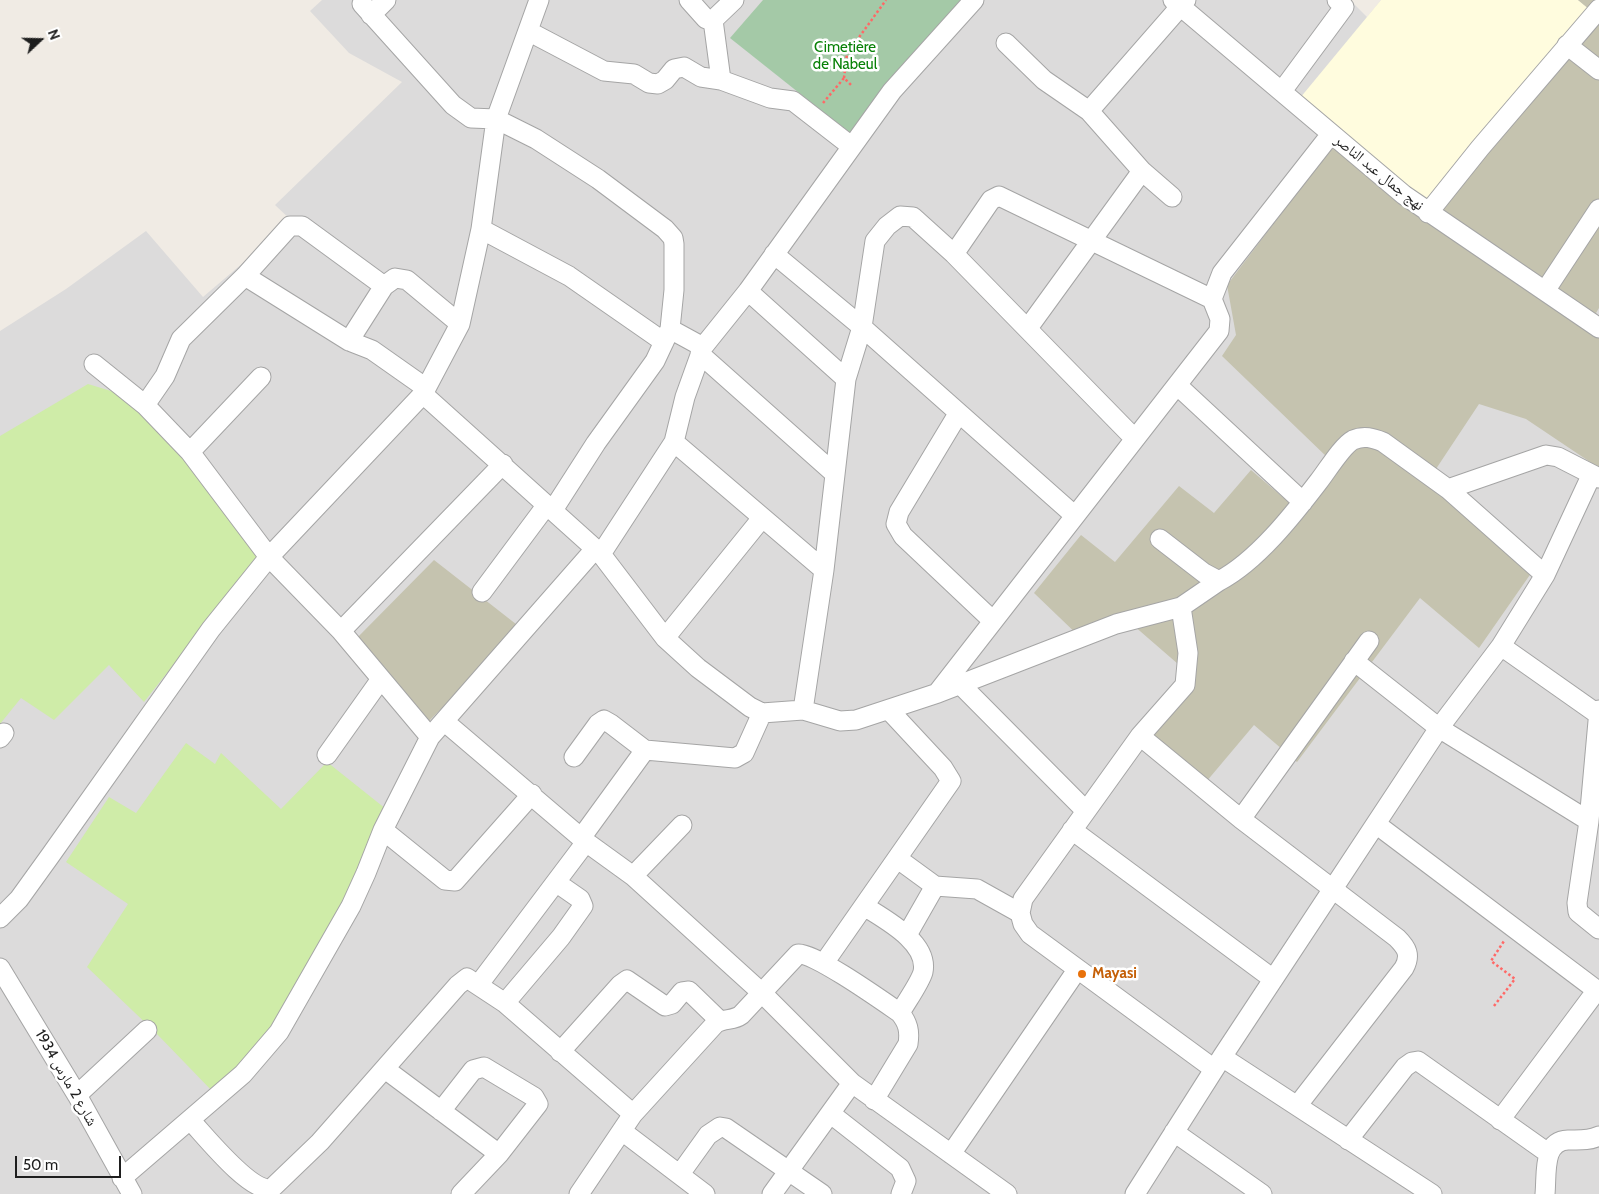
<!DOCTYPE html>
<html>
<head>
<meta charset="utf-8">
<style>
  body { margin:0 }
  #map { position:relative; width:1599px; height:1194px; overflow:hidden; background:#f0ebe4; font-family:Cabin,sans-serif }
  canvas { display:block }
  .north { position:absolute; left:15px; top:15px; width:50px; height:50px; -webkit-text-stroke:4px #fff; paint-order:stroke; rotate:69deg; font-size:14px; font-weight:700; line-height:20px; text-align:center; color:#1e1e1e }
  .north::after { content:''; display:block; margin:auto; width:18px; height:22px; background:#1e1e1e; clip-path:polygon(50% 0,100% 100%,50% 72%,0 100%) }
  .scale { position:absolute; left:15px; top:1156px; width:106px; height:22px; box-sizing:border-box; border:2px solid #1e1e1e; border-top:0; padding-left:6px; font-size:15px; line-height:18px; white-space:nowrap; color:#1e1e1e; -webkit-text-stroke:4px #fff; paint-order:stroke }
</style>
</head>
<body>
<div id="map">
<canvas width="1599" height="1194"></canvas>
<div class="north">N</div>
<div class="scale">50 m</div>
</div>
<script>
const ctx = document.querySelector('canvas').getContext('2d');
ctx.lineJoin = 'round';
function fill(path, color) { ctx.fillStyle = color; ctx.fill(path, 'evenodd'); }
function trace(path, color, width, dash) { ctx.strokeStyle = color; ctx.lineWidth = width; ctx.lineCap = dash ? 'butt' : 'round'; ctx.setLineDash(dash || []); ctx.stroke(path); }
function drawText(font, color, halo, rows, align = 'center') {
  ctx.font = font + ' Cabin,"Noto Naskh Arabic",sans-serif'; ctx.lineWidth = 5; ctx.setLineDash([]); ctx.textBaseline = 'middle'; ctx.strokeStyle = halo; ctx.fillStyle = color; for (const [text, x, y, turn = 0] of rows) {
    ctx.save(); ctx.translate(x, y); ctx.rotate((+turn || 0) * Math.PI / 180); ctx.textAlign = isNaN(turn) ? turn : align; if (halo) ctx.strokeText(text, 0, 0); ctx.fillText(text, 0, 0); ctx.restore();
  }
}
const residential = new Path2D(`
  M322,0H1350L1367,17L1381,0H1599V1194H0V331L66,289L146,231L203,297L292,221L275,205L402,82L349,53L310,11Z`);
const education = new Path2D(`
  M1381,0H1578L1591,10L1428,205L1300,98Z`);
const construction = new Path2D(`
  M1578,0H1599V308L1596,313L1599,316V468L1526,419L1479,404L1430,478L1534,569L1479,648L1420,598L1297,762L1254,725L1206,782L1151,735L1193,677L1133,625L1084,641L1034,593L1081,535L1115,562L1179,486L1214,513L1251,470L1293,506L1328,458L1222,356L1236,335L1227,285L1328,152L1346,136L1428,205L1590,10Z
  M434,560L521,628L428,722L356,639Z`);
const grass = new Path2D(`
  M88,384L134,398L260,555L144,702L109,665L54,720L21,698L0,724V436Z
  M186,743L215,764L221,753L281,809L327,762L386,809L355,892L272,1034L215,1094L156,1033L87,967L128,904L66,862L109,797L136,813Z`);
const cemetery = new Path2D(`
  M763,0H969L852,135L730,38Z`);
const path = new Path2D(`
  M844,78L847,54L886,0
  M823,103L844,78L851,85
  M1494,1006L1515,979L1491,961L1504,941`);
const minor = new Path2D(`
  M689,0L706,19L713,20L734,0
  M1173,0L1404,195L1599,328
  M362,4L453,105L471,118L496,119L536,139L598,179L665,229L673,238L674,244V290L670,329L655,361L596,443L553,510
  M371,15L386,0
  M713,20L721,80
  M528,31L604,71L634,74L649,83L658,84L665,80L674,69L684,67L701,77L721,80L770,98L793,101L851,146
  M1006,43L1044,80L1089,111L1142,171L1172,197
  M1567,45L1599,70
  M1282,91L1344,7L1337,0
  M1089,111L1186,0
  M1428,213L1480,148L1599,9
  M481,229L569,276L664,342
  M774,254L862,327L1074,515
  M954,254L1134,438
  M245,276L349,341L372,350L426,388
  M748,291L846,379
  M1545,291L1599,209
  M1028,328L1142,171
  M670,329L703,347
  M349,341L384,286
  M700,354L835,474
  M94,364L145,405L190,452L269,557L341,631L430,737
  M1178,386L1303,502
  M423,394L601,554L665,638L698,668L750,707L762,713L803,710L840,721L856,720L938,693L1116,624L1181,607L1219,581
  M145,405L165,376L181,339L245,276L290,226H302L384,286L395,278L407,280L460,324
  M958,414L899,512L896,524L903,536L993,621
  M674,442L824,570
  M190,452L261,377
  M1448,489L1546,455L1558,457L1599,478
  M1160,539L1204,573L1219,581C1257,561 1293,515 1319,481C1327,471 1342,446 1353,440C1364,435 1373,438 1383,442L1448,489L1545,575
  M601,554L674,442L685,397L703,347L748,291L892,91L974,0
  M482,592L546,506
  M1181,607L1188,653L1185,685L1140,736L1023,899L1020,913L1023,924L1030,934L1214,1069
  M341,631L503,464
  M665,638L762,518
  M1501,646L1599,715
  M1354,661L1439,728L1589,821
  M960,684L1086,811
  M938,692L1219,331L1220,319L1212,299L1222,273L1331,134
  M803,710L824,570L846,379L862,327L875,241L887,226L900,216L913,217L954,254L991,200L999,196L1212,299
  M1599,710L1589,821L1577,903L1578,912L1599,929
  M445,722L586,842L633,876L762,993L852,1083L1007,1194
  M1140,736L1241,819L1397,938C1407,948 1411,955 1404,968L1297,1106
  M0,738L4,733
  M327,755L381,679
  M574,757L598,724L604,720L611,724L645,750L735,758L744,753L762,713
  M1241,819L1369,641
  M1376,824L1599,992
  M383,830L445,880L455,881L532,794
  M1072,830L1273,979
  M581,838L645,750
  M898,859L935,886L977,889L1020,913
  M633,876L682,825
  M864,906C884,919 929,942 923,972C920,983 906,1002 900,1013
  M0,918L19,899L50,856L211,629L269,557L423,394L460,324L481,229L496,119L539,0
  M907,935L935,886
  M824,963L951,781L943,768L889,710
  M0,968L77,1095L132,1194
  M479,984L586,842
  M505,1003L561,937L583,906L580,899L557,883
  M560,1052L620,985L627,980L665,1006L672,1004L682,992L689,991L720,1021
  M1222,1057L1432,1194
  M385,1069L499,1154
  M77,1095L147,1030
  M441,1111L473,1070L484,1067L534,1097L538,1104L499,1154L461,1194
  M831,1114L900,1168L906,1181L901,1194
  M1500,1120L1597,990
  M191,1121C206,1137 249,1191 271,1189L320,1142L458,985L467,978L505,1003L633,1114
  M622,1131L705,1194
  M1174,1132L1262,1194
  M1348,1140L1405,1067L1412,1062L1418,1061L1548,1153
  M951,1154L1077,970
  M680,1174L708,1135L720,1127L726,1128L822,1194
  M122,1178L243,1074L279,1032L351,906L366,873L383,830L430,737L595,549
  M579,1194L633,1114L715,1024C723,1018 733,1021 741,1015L798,954C812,951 884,1002 900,1013C908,1023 910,1031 908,1044L874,1100
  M772,1194L852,1083
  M1135,1194L1222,1057L1439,728L1501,646L1545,575L1591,476
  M1545,1194C1547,1174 1542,1141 1568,1140C1579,1140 1589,1141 1599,1136`);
const markers = [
  [1082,974,5,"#e8710a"]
];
const parkNames = [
  ["Cimetière",845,48],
  ["de Nabeul",845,65]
];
const streetNames = [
  ["نهج جمال عبد الناصر",1379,173,39],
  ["شارع 2 مارس 1934",66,1078,60]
];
const foodNames = [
  ["Mayasi",1092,974]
];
fill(residential, '#dcdbdb');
fill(education, '#fffcde');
fill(construction, '#c5c3af');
fill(grass, '#cfeca8');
fill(cemetery, '#a4c9a7');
trace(minor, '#a5a5a5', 21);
trace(path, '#ff6866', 2.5, [2.5, 2.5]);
trace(minor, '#fff', 19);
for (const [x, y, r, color] of markers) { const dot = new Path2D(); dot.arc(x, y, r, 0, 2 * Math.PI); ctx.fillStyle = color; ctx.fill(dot); trace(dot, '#fff', 2); }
drawText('15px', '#088107', '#fff', parkNames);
drawText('15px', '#1e1e1e', '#fff', streetNames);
drawText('bold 15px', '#c56008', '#fff', foodNames, 'left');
</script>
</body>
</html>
